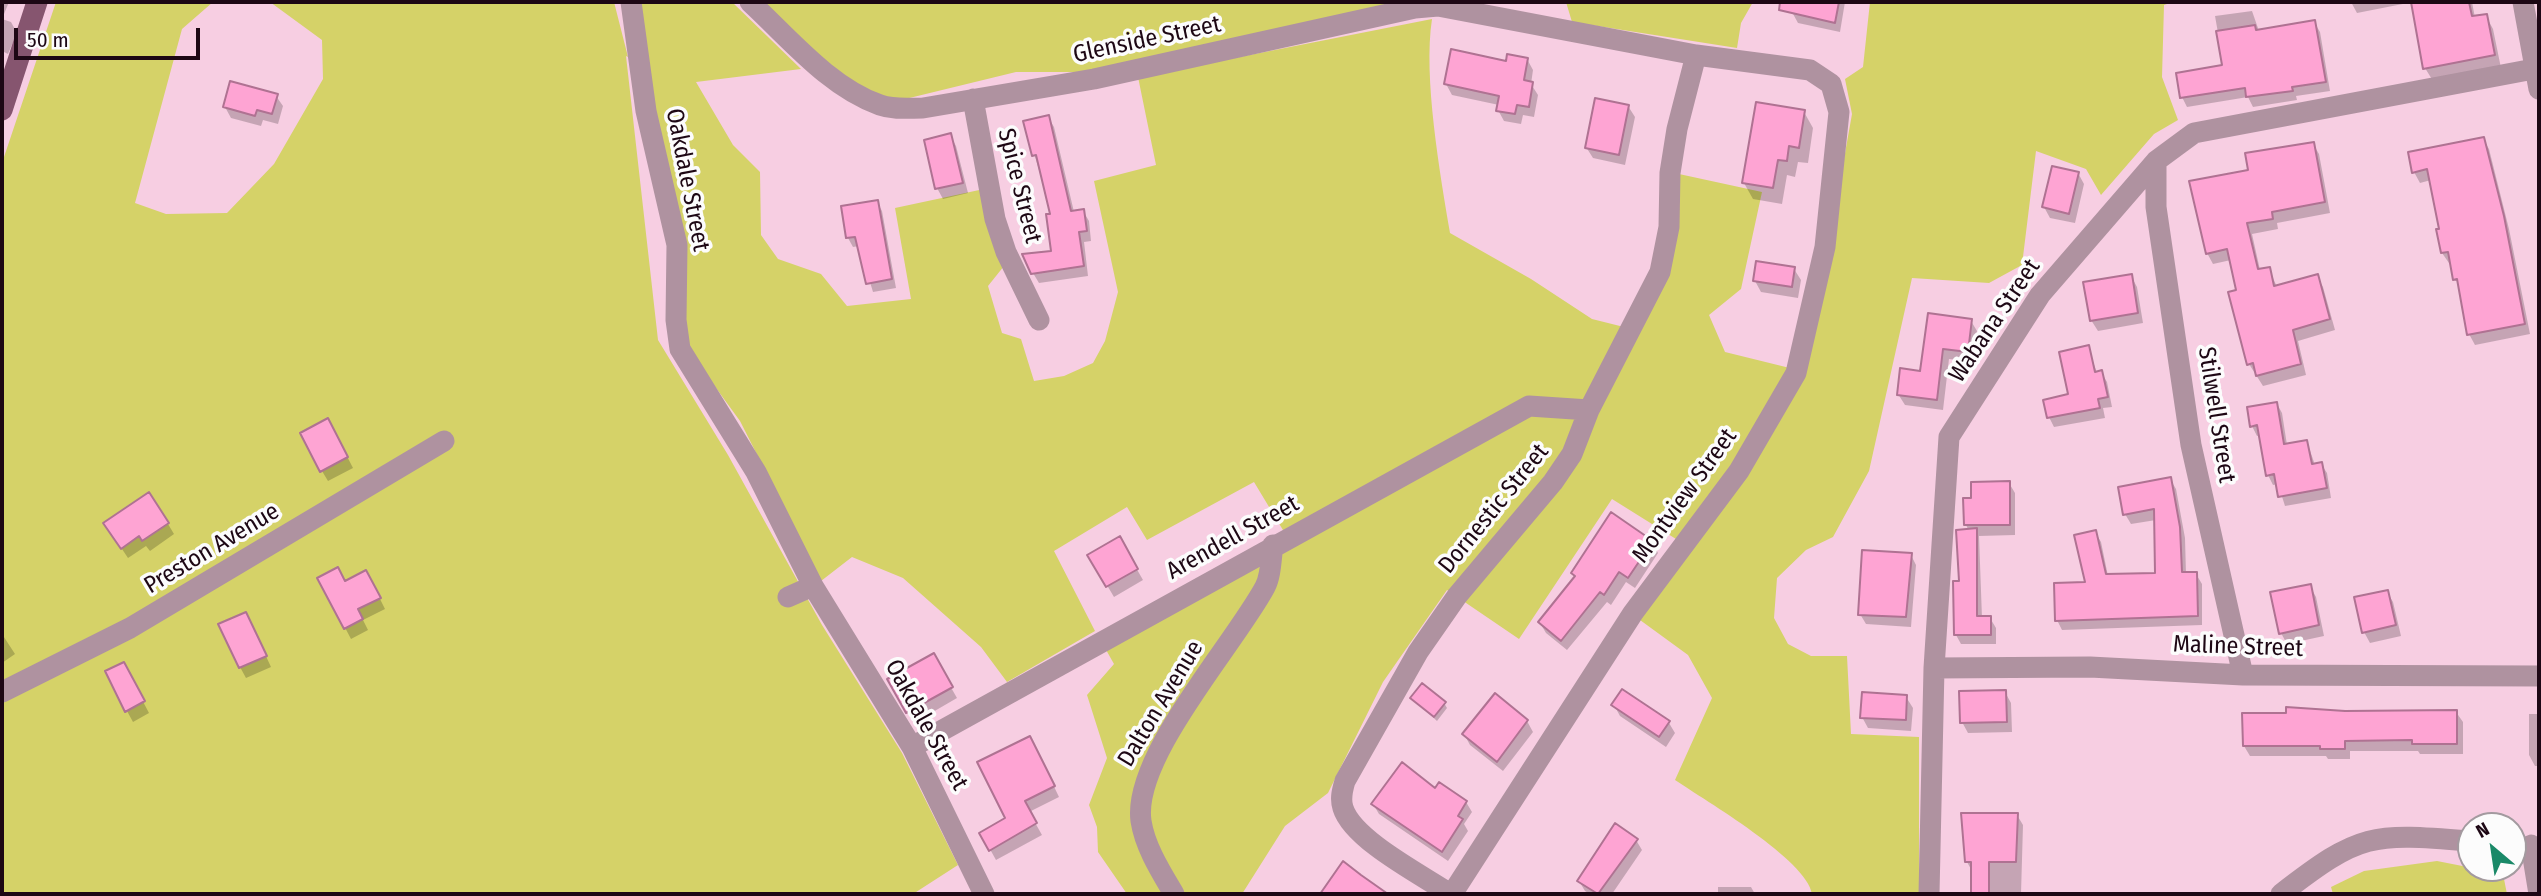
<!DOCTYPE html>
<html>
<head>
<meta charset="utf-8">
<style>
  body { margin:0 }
  #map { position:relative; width:2541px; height:896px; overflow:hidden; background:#f7cee2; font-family:"Fira Sans Condensed",sans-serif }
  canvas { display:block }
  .frame { position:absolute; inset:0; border:4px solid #1d0714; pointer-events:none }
  .north { position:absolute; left:2457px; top:812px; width:70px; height:70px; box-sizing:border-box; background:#fcfcfc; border:2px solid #a39a9f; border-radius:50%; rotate:331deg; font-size:19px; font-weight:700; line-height:28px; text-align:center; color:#1d0714 }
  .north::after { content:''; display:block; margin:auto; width:24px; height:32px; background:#1a8968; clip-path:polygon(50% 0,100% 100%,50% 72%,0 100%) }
  .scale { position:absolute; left:14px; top:28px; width:186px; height:32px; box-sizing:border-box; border:4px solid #1d0714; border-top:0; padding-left:9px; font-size:21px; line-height:24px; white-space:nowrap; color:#1d0714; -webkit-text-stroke:5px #fcfcfc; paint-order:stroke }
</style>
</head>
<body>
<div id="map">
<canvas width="2541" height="896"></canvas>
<div class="frame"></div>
<div class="north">N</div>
<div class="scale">50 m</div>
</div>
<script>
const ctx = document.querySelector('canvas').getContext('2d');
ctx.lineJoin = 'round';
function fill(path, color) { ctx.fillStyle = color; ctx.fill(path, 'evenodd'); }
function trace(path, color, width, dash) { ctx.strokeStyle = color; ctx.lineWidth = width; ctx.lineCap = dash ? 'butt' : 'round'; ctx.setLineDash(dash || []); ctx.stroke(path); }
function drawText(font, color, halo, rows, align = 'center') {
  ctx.font = font + ' "Fira Sans Condensed",sans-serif'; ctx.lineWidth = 7; ctx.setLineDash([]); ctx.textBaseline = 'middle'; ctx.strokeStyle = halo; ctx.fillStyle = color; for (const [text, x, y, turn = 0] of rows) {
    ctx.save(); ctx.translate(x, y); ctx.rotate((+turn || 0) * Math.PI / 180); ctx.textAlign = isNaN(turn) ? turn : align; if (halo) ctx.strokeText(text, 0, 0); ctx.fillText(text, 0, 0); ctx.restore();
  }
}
const green = new Path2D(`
  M56,2H213L182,29L135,203L166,214L227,213L274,164L323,79L322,40L270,2H614L628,57L626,56L658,340L728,455L822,625L902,753L958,865L913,894H2V163Z
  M639,2H732L801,69L696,82L733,145L760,172L761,235L778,259L821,274L847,306L911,299L895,208L984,189L1004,266L988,286L1002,333L1021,339L1034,381L1064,376L1093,363L1105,341L1118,292L1094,181L1156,165L1138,77L1432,19C1423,77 1440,173 1450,233L1531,279L1592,319L1640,331L1679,174L1762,192L1741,289L1709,315L1725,352L1806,372L1852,114L1845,79L1863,67L1870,2H2173L2164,5L2162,77L2178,120L2154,134L2101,195L2086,169L2036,151L2022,265L1989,283L1912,278L1869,471L1833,537L1806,550L1777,578L1774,618L1788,644L1811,656H1847L1851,734L1919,737V894H1812C1807,860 1706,801 1675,780L1712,698L1688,655L1640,620L1692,549L1612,499L1519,639L1447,590L1383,682L1328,793L1285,826L1242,894H1127L1098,852L1097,827L1089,805L1107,758L1087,695L1114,664L1105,648L1292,545L1254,482L1147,540L1127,507L1054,551L1095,631L1007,682L981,647L903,578L852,557L821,581L740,421L684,344Z
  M764,2H1398L1081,72H1016L897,101L863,90L829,66Z
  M1566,2H1753L1741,23L1737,48L1572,22Z
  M2437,861L2503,874L2507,894H2333L2331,887L2364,871Z`);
const shadow = new Path2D(`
  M2,2H9L2,19L11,22L17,33L8,54L2,51Z
  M1794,2H1845L1840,32L1798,23L1792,12Z
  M2351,2H2472L2475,18L2486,16L2493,29L2501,68L2433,81L2425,68L2413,2L2357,13Z
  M2252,11L2259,31L2314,22L2320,32L2330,91L2296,96L2297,100L2253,107L2248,97L2187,107L2182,97L2224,67L2215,16Z
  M1527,59L1533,70L1531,84L1538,95L1534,117L1523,115L1521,124L1504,121L1498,110L1499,105L1452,95L1446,84L1507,63Z
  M276,96L283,106L278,124L263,120L261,126L231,118L225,107Z
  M1628,106L1635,117L1625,165L1593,158L1586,147Z
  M1804,112L1813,128L1808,163L1798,162L1795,177L1787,175L1782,204L1753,199L1744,183Z
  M1048,117L1054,127L1074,212L1083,211L1089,221L1091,241L1084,242L1088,276L1039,283L1033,273L1053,252L1052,215L1025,122Z
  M950,135L956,146L968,193L943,199L937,188Z
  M2483,139L2489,149L2509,229L2530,334L2475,345L2469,334L2461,289L2452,263H2449L2442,253L2441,230L2431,180L2420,183L2414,172Z
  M2313,144L2319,154L2330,213L2277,223L2278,229L2252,234L2260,270L2269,269L2277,287L2317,276L2323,287L2335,330L2298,341L2306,375L2263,386L2249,364L2231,260L2213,264L2207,253L2250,171Z
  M2078,173L2084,184L2075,223L2050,218L2044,207Z
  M877,202L882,211L896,288L873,292L859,246L853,247L848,238Z
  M1794,269L1801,280L1798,298L1761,292L1755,281Z
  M2131,276L2137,287L2143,323L2098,331L2091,320Z
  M1929,315L1971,321L1977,331L1973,362L1949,359L1943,410L1905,405L1898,394L1921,373Z
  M2088,347L2097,373L2101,372L2107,382L2112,407L2103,408L2105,418L2054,427L2049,417L2070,395Z
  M2277,404L2282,413L2287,445L2307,442L2315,465L2321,464L2327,473L2331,498L2285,506L2278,484L2273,485L2268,475L2261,435L2257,436L2252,426Z
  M334,431L353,468L328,481L322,471Z
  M2170,479L2176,489L2185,538L2186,574H2196L2202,584V625L2062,630L2057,620L2087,584L2095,532L2101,542L2108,576L2157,575L2156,520L2131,524L2125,514Z
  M2009,483L2015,493V535L1979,536L1982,618H1990L1996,628V644H1961L1956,635L1969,531L1966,525L1973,500Z
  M168,524L174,534L150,551L146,546L128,558L112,534Z
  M1119,538L1143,580L1114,597L1089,555Z
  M1652,542L1658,553L1635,588L1626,582L1611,605L1607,602L1567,650L1546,633L1540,623L1575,577L1573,573Z
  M1911,555L1916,565L1911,627L1866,624L1860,614Z
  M319,578L345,583H372L385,609L363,620L368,630L351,639Z
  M2310,586L2316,597L2324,636L2287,644L2281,633Z
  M2387,592L2393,602L2401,636L2370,643L2364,632Z
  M251,624L271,667L246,678L240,667Z
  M2,634L15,654L2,663Z
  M933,656L957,698L914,723L890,680Z
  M129,675L149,713L133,722L127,711Z
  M2005,692L2011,703L2012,732L1968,733L1962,722Z
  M1906,697L1913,708L1911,731L1868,728L1862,717Z
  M1412,698L1444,703L1447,708L1437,721Z
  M1614,705L1669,723L1675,733L1666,747L1620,716Z
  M2456,712L2463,722V754H2420L2418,751H2350V759H2328L2326,756H2250L2244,746L2345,713Z
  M2529,714H2539V766H2535L2529,755Z
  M1527,721L1533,732L1503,771L1470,745L1464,734Z
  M1036,749L1059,797L1029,812L1042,835L996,860L981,833L1007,819Z
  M1435,790L1466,802L1472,812L1464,824L1468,831L1448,861L1379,814L1373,804Z
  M2017,815L2023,825L2021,894H1974L1972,871L1967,862Z
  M1636,840L1642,850L1612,894H1590L1585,891L1579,881Z
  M1718,887H1751L1755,894H1718Z`);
const building = new Path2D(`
  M1780,2H1839L1835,23L1779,10Z
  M2411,2H2469L2472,16L2487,14L2495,55L2423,69Z
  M2315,20L2326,82L2292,87L2293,91L2246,97L2245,88L2180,98L2176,73L2222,65L2216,31L2255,25L2256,30Z
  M1451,49L1506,61L1507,54L1528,58L1524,80L1533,82L1529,107L1517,105L1515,114L1496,111L1499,96L1444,84Z
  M230,81L278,94L272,114L257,110L255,116L223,107Z
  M1595,98L1629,105L1619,155L1585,148Z
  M1756,102L1805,110L1799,148L1789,146L1787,161L1778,160L1773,188L1742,183Z
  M1049,115L1071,211L1084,209L1087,231L1079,232L1084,266L1031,274L1022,254L1051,251L1046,214H1050L1036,155L1032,156L1023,121Z
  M951,133L963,183L935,189L924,140Z
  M2484,137L2504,216L2525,324L2467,335L2457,279L2453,280L2448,252L2441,253L2436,229H2439L2427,169L2412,173L2408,152Z
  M2314,142L2325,202L2272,212L2273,219L2247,223L2258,269L2270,267L2274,286L2318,274L2330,319L2293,330L2301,364L2256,376L2253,363L2247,365L2228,292L2236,290L2227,249L2206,254L2189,181L2248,170L2245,153Z
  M2052,166L2079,172L2069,214L2042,207Z
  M878,200L892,279L866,284L855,237L846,238L841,206Z
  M1756,261L1795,267L1792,287L1753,281Z
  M2132,274L2138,313L2090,321L2083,282Z
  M1928,313L1972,319L1968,352L1943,349L1937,400L1897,395L1900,368L1920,371Z
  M2089,345L2095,372L2102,370L2108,397L2098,399L2100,408L2047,418L2043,400L2068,394L2059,352Z
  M2277,402L2284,444L2307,440L2312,464L2322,462L2327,488L2278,497L2274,474L2266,476L2257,425L2250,427L2247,407Z
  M328,418L348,457L320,472L300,433Z
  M2171,477L2180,527L2182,572H2197L2198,616L2055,621L2054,583L2085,582L2074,535L2096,530L2106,574L2155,573L2154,509L2123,515L2118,487Z
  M2010,481V525H1964L1963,498H1971V482Z
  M149,492L169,523L142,541L139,536L121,549L103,523Z
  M1611,512L1653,541L1628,578L1619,572L1604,595L1600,592L1561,641L1538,622L1575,576L1571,573Z
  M1977,528V616H1991V635H1954L1953,581H1959L1956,530Z
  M1120,536L1138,569L1106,587L1087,555Z
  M1862,550L1912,553L1906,617L1858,615Z
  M338,567L345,581L366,570L381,598L358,609L363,619L344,629L317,578Z
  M2311,584L2319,625L2279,634L2270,592Z
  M2388,590L2396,625L2362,633L2354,597Z
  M246,612L267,656L239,668L218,624Z
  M934,653L953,687L906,713L887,679Z
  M124,662L145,701L125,712L105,671Z
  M1422,683L1446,702L1434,717L1410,698Z
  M1622,689L1670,721L1659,737L1611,705Z
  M2006,690L2007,722L1960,723L1959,691Z
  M1862,692L1907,695L1906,720L1860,718Z
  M1495,693L1528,720L1497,762L1462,734Z
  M2286,707L2345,711L2457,710V744H2412V740L2345,741V749H2320V746H2243L2242,713H2286Z
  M1030,736L1055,786L1025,801L1037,823L989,851L979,833L1005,818L977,762Z
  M1402,762L1435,788L1439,782L1467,801L1458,816L1463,819L1442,852L1371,804Z
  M1961,813H2018L2016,862H1989V893H1971V862H1965Z
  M1615,823L1638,839L1598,894L1577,881Z
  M1343,861L1361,875L1388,894H1320Z`);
const minor = new Path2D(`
  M631,2L646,111L677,245L676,320L680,349L756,472L813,586L788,597
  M750,2C789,38 829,87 880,105C894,110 909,108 923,108L1094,79L1415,8L1438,6L1696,55L1810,70L1831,84L1839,112L1825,247L1796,373L1739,471L1633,613L1452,894
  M2523,2L2539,89
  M973,99L995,219L1006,252L1039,320
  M2156,161V207L2191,445L2243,675
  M813,586L912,747L984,894
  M1934,668L2090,667L2243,675L2539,676
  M2,692L130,628L444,441
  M912,747L1529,406L1589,410
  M2531,845L2539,894
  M1174,894C1161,872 1145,847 1141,821C1132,757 1234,645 1265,587C1271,576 1271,558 1273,545
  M1450,894C1422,875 1353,840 1343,808C1340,799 1342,791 1345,781L1418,652L1457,596L1553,482L1572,454L1589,410L1660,272L1669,227L1670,173L1677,129L1696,55
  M1929,894L1934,668L1949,437L2040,295L2156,161L2194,133L2539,68
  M2281,894C2361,832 2371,833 2471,841`);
const major = new Path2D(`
  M2,110L37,2`);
const streetNames = [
  ["Glenside Street",1147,40,-12],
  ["Oakdale Street",687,180,79],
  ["Spice Street",1019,186,76],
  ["Wabana Street",1995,321,-56],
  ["Stilwell Street",2216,415,81],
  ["Montview Street",1685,496,-54],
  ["Dornestic Street",1494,509,-51],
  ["Arendell Street",1233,538,-29],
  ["Preston Avenue",212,549,-31],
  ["Maline Street",2238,647,2],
  ["Dalton Avenue",1161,704,-59],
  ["Oakdale Street",926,725,61]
];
fill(green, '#d5d268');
fill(shadow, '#0003');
fill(building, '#fea4d3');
trace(building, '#af7292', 2);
trace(minor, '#af92a0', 21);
trace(major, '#86556f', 21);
drawText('24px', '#1d0714', '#fcfcfc', streetNames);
</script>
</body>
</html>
